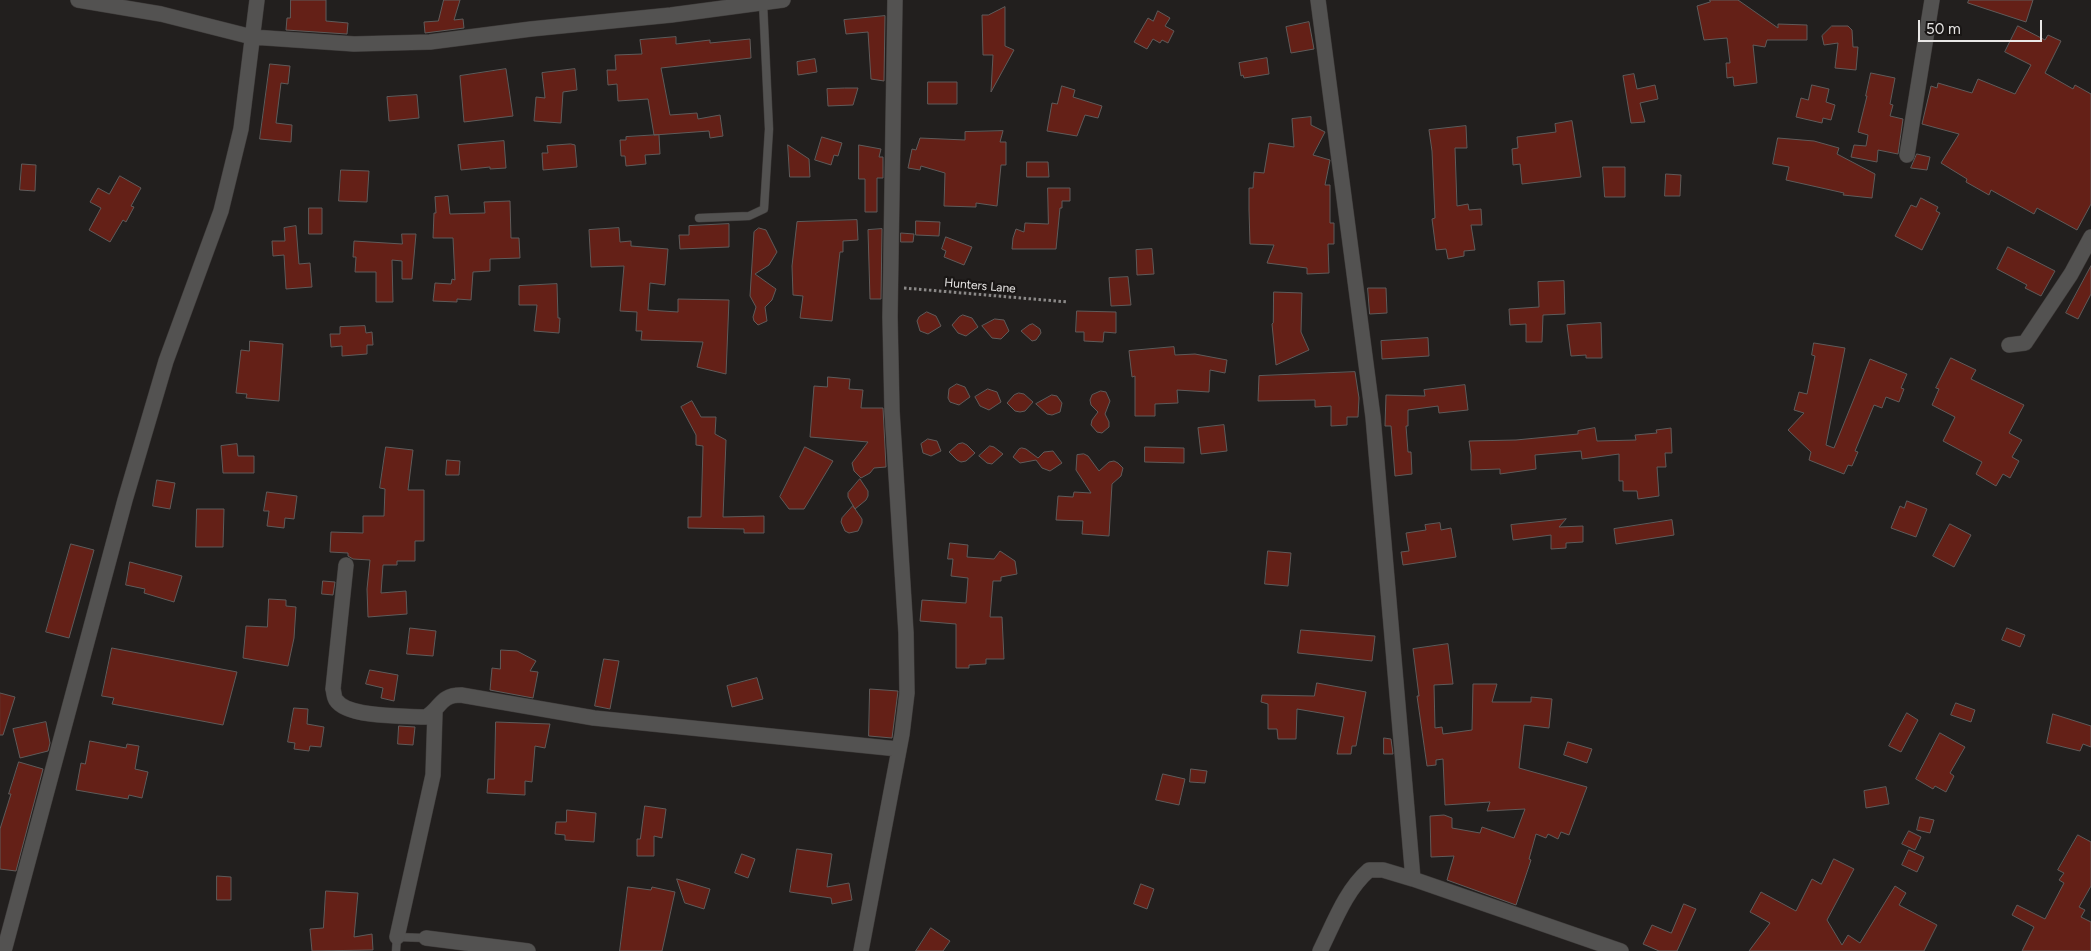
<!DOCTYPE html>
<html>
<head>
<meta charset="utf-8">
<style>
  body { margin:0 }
  #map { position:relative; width:2091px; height:951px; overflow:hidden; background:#221f1e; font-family:Figtree,sans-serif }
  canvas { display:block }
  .scale { position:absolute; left:1918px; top:20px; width:124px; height:22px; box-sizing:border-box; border:2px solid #e9e7e6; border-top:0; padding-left:6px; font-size:15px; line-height:18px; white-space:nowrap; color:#e9e7e6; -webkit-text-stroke:4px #191615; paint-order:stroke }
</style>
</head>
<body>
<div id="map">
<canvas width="2091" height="951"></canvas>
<div class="scale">50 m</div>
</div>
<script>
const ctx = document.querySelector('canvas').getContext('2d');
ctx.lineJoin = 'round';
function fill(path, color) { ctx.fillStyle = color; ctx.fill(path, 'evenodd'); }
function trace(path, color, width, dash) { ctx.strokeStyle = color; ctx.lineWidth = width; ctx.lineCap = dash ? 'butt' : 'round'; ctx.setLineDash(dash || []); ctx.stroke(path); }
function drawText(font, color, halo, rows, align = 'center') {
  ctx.font = font + ' Figtree,sans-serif'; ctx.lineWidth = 4.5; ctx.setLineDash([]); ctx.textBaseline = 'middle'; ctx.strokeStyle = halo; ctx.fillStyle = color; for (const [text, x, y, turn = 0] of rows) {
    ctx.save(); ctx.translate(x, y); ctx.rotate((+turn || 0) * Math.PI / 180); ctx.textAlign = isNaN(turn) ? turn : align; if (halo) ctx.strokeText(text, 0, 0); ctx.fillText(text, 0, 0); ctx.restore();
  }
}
const building = new Path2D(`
  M291,0H326V21L348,23L347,34L286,30L287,18H290Z
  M444,0H460L454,20L463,19L464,28L425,33L424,22L438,21Z
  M1710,0H1738L1778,28V24L1807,25V40H1767L1765,47L1753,45L1757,83L1734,86L1733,77L1727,78L1726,63H1730L1727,38L1704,40L1697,6L1710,2Z
  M1969,0H2033L2026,22L1968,3Z
  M1005,7V46L1014,50L991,92L993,55H983L982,15H988Z
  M1158,11L1170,18L1165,26L1174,31L1168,43L1162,40L1160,43L1153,39L1147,49L1134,42L1148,18L1153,21Z
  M885,16L884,81L871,79L868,32L846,34L844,20Z
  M1309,22L1314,49L1291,53L1286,27Z
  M1832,26H1848L1852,30L1853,47H1858L1856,70L1835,68L1838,43L1824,45L1822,36Z
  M2018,26L2045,40L2048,35L2061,41L2045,73L2073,89L2075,85L2091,94V204L2077,230L2037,208L2034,214L1991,190L1989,195L1966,182L1967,179L1941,163L1959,134L1922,124L1931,86L1937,88L1938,83L1972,93L1978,79L2015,94L2031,65L2005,52Z
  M676,37V44L710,40V43L750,39L751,58L661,68L670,115L697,113L698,119L720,115L723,136L710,138L709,131L654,135L648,99L618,101L617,84L608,85L607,70H616L615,55L642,54L640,40Z
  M1267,58L1269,74L1244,78L1243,75L1241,76L1239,63Z
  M815,59L817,72L798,75L797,62Z
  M270,64L290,66L288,84L281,83L276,123L292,125L291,142L260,139Z
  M506,69L513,116L464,122L460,76Z
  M575,69L577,90L563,92L561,123L534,121L536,97L545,98L542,73Z
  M1871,73L1895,78L1890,104L1893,105L1890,116L1903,119L1898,154L1878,150L1877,162L1851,157L1854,145L1866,146L1868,135L1858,132L1867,96H1866Z
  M1634,74L1637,89L1655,85L1658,99L1640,103L1645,122L1631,123L1623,76Z
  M928,82H957V104H928Z
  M1812,85L1829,89L1826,102L1835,105L1831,120L1823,118L1822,123L1796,117L1801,98L1808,100Z
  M1062,86L1075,90L1073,97L1102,106L1098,118L1085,115L1077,136L1047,131L1052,103L1057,104Z
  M845,88H858L853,105L828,106L827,89Z
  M417,95L419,118L389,121L387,97Z
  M1311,117V125L1325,132L1313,155L1330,160L1325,185H1330V223H1334V244H1328L1329,273L1307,274V268L1267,263L1274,245L1250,244L1249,210V188H1253L1254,172L1264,173L1269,143L1294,147L1292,119Z
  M1572,121L1581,177L1522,184L1520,164L1513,165L1512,149L1518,148L1517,137L1556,132L1555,124Z
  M1466,126L1467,148H1455L1457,206L1468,204L1469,210L1481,209L1482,225H1471L1475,250L1464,251V256L1448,259L1446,249L1436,250L1432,219L1435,218L1432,151L1429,130Z
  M1003,131L1000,142H1006V165H1001L997,206L976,203V207L944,206L945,173L921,166L920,170L908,168L912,149L916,150L920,138L965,140V132Z
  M659,135L660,154L645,155L646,164L626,166L625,156H621L620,140H626V137Z
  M822,137L842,143L838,156L834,155L831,165L815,160Z
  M1778,138L1814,141L1839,148L1837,154L1875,174L1872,198L1843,195L1844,193L1786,180L1789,167L1773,164Z
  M504,141L506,168L490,169V167L461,170L458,145Z
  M571,144L575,145L577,167L543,170L542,153H548L547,146Z
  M788,145L809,159L810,177H790Z
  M859,145L881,149L879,157H883V178H877V212H865V179H859Z
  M1917,154L1930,157L1927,170L1911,168Z
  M1027,162H1048L1049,177H1027Z
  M22,164L36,165L35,191L20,190Z
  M1603,167H1625V197H1605Z
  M341,170L369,171L367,202L339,201Z
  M1666,174L1681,175L1680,196H1665Z
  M120,176L141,188L131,206L134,207L126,222L123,220L110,242L89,230L101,208L90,202L98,188L109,194Z
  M1048,188H1070V201H1062V208H1060L1056,249H1012L1013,238L1016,229L1024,232L1025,223L1048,224Z
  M448,196L450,214L485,213L484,202L510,201L511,238H519L520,258L490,259V271L473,272L471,300L457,299V302L433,301L435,283L451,284L452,279L455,280L453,238H433L434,213H436L435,197Z
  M1921,198L1938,207L1936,211L1940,213L1922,250L1895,236L1911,205L1916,207Z
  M309,208H322V234H309Z
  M857,220L858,240L843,241V252H840L832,321L800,318L803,296L793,295L792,266L797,222Z
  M916,221L940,222L939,236L916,235Z
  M729,224V247L680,249L679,235H689V226Z
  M296,226L299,264L310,263L312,287L286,289L284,255L273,256L272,241H285L284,228Z
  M619,228L620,242L631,241V246L668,249L665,285L650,283L648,310L678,312V299L729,300L726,374L697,367L703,342L641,340L642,331H636L637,312L620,311L624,266L591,267L589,230Z
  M759,228L766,230L777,252L769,265L755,274L776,289L772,300L765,307L767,321L758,325L754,321L753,317L756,307L750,296L754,232Z
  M882,229L881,299H870L868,230Z
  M901,233L914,234L913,242H901Z
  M402,234H416L412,279H402V261L392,260L393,302H376V272H355L356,257H353L354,241L402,244Z
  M946,237L972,247L964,265L944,257L946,251L942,249Z
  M2008,247L2055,271L2041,296L2025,288L2027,285L1997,269Z
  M1152,249L1154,274L1137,275L1136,250Z
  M2091,266V294L2078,319L2066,313Z
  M1128,277L1131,305L1111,306L1109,278Z
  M1564,281L1565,314L1543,315L1542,342H1526V324L1510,325L1509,309L1539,307L1538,282Z
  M557,284L558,318H560L559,333L534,331L537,305H519V286Z
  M1368,288H1386L1387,313L1370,314Z
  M1274,292L1302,293L1301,332L1309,350L1276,365L1272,324L1273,323Z
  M1077,311L1116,312V333L1104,332L1103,342L1084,341V332H1076Z
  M927,312L936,316L941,326L928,334L920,331L917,321L919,317Z
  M963,315L972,318L978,327L966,336L958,333L952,325L959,317Z
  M995,319L1004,320L1009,331L1001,339L992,338L982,326Z
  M1601,323L1602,358H1586V355L1571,356L1567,325Z
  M1033,324L1040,329L1041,333L1036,340L1032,341L1021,331L1029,325Z
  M365,326L366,333L372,332L373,345H367V354L342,356V346L331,347L330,334H340V327Z
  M1428,338L1429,356L1382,359L1381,341Z
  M250,341L283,344L279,401L246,398L247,394L236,393L241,350L249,351Z
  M1814,343L1845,348L1826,445L1834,448L1870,359L1907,374L1901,388L1904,389L1899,402L1886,397L1882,408L1874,405L1855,451L1858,452L1852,466L1848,465L1844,474L1809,460L1811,452L1788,430L1804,413L1794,410L1799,392L1807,394L1815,356L1812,355Z
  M1174,347L1175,355L1195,354L1227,360L1225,373L1210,370L1209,392L1177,390L1178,403L1155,404V416H1135V376L1132,377L1129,351Z
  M1951,358L1976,370L1971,379L2024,405L2009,433L2022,440L2012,457L2019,461L2010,478L2003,474L1996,486L1976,474L1982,462L1943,441L1955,417L1932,405L1939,389L1936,388Z
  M1355,372L1359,398L1358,417H1347V425L1331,426V406L1315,407V400L1258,401L1259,376Z
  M828,377L850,379L849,389L863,390L861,408H883L886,467L874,468L870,473L861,478L854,471L852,463L868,442L810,437L814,386L827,387Z
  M957,384L965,387L970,397L959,405L950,402L948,398L949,389Z
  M1465,385L1468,410L1439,413L1438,406L1408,410V426H1406L1408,452H1411L1412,474L1395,476L1391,426H1385L1386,395L1425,396L1424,390Z
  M988,389L997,392L1001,402L989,410L980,406L975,397Z
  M1101,391L1106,392L1110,401L1105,414L1109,422V427L1102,433L1097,432L1091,425L1092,420L1098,412L1091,405L1090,400L1092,395Z
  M1019,393L1024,394L1033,402L1025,411L1020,412L1015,411L1007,403L1014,395Z
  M1052,395L1057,396L1062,403L1060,412L1052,415L1047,414L1036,404Z
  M692,401L701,417H716L715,434L726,440L723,517L764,516V533H744V529L688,528V517H701L703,446L696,445V435L681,407Z
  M1224,425L1227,451L1201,454L1198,428Z
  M1595,428L1597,441L1636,440L1635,435L1657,433L1656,430L1671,428L1672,453H1665L1666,467H1657L1659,496L1638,499L1637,491H1623V481H1619V454L1582,459L1581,451L1535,455L1536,469L1500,474V469L1471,470V455L1469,441L1516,440L1578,434V431Z
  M928,439L937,441L941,451L931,456L923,453L921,444Z
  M963,443L967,445L975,453L966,461L961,462L957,460L949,452L958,444Z
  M237,444L238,456H254V473H223L221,446Z
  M990,446L994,447L1003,454L992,464L987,463L979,456Z
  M386,447L413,450L408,490H424V541H415V561H397V565H383L381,593L406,591L407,614L368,617L367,589L370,560L353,559L348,556V553L330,552L331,532L363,533V516H384L385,489L380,488Z
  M805,447L833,461L804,509H789L780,497Z
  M1145,447L1184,448V463L1145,462Z
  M1022,448L1026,449L1038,458L1044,452L1053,451L1062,463L1050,471L1042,468L1036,460L1020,463L1013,457L1019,449Z
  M1084,454L1088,456L1099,471L1109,462L1114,461L1118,463L1123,468L1121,476L1112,484L1109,536L1082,534L1083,521L1056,520L1058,496L1073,497L1074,492L1091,493L1076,470L1077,455Z
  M447,460L460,461L459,475H446Z
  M860,479L868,491V496L866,500L855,509L848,497V493Z
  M157,480L175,483L170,509L153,506Z
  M267,492L297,496L294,519L285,518L284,528L267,526L269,511H264Z
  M1907,501L1927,509L1916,537L1891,528L1900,506L1904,508Z
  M853,506L862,519V523L858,531L849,533L845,531L841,522L842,518Z
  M197,509H224L223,547H196Z
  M1566,519L1559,527L1583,526V542L1566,543V548L1551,549V535L1513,540L1511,525Z
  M1672,520L1674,535L1616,544L1614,529Z
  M1440,523L1441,530L1451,528L1456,557L1403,565L1401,552L1409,551L1406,533L1426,530L1425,525Z
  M1950,524L1971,535L1954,567L1933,556Z
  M950,543L968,545L967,557L994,559L1000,551L1015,561L1017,574L1001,577V581H993L990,617H1002L1004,659H986V664L969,665V668H956V624L920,621L922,600L966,603L968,578L951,576L953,559H948Z
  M71,544L94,550L69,638L46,632Z
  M1268,551L1291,553L1288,586L1265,584Z
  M130,562L182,576L174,602L144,593L145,589L126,585Z
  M323,581L335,582L333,595L322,594Z
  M269,599L286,600V606L296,607L294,638L288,666L243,658L246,626L267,627Z
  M410,628L436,631L433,656L407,654Z
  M2007,628L2025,635L2020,647L2002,640Z
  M1301,630L1375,636L1372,661L1298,653Z
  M1448,644L1453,684L1434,685L1435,728L1442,727L1443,734L1472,730L1473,684H1497L1492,702H1531V697L1552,699L1549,728L1524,725L1519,768L1587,787L1569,835L1561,832L1558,839L1548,834L1546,838L1536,834L1529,859L1531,860L1516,905L1447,880L1454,856L1431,857L1430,816L1444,815L1452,818V828L1480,833L1482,827L1514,838L1525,809L1487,811L1490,802L1445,805L1443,759L1436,760V765L1427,766L1417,696H1419L1413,649Z
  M112,648L237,672L223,725L112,704L114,698L102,696Z
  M501,650L517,651L536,661L530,671L538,672L533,698L490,690L492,668L500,669Z
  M604,659L619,661L610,709L595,706Z
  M370,670L398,675L394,701L381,698L383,688L366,684Z
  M757,678L763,699L732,707L727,686Z
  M1317,683L1366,692L1356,746H1352L1351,754H1337L1344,717L1297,709L1296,739H1278L1277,729H1268V704L1261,702L1262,695L1314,696Z
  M870,689L898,691L892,738L869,736Z
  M0,693L15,697L3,735H0Z
  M1956,703L1975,710L1971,722L1951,715Z
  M294,708L308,709L307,724L324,727L321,747L310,746L309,751L294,749L295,743L288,742Z
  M1907,713L1918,720L1901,752L1889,746Z
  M2053,714L2091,726V747L2083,744L2080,751L2047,743Z
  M46,722L50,743L48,751L20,758L13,729Z
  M496,722L550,724L545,748L535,746L532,782L525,781V795L487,793L488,779H494Z
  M399,726L415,727L413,745L398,744Z
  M1940,733L1965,747L1950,773L1954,776L1946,792L1935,786L1933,789L1916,779Z
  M1384,738L1391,739L1393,754H1384Z
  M90,741L126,748L127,744L139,746L135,769L148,772L142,798L129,795L128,799L76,790L81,763L85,764Z
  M1568,742L1592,749L1587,763L1564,755Z
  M19,762L43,769L16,871L0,869V829L11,794H9Z
  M1191,769L1207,771L1205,783L1190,782Z
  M1163,774L1185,779L1179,805L1156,800Z
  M1886,787L1889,804L1866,808L1864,791Z
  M645,806L666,809L662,838L654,836V856H637V839H640Z
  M567,810L596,813L594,842L565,840V835L555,834L556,822H566Z
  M1920,817L1934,820L1930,833L1917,830Z
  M1909,831L1921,837L1915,850L1902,844Z
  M2078,835L2091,842V886L2079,907L2085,910L2081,917L2091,922V951H2022L2034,927L2012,915L2017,905L2045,919L2064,883L2059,880L2064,873L2058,870Z
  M797,849L832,854L827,887L849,883L852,900L832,904L831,898L790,892Z
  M1909,850L1924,857L1917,872L1902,865Z
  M742,854L755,859L748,878L735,873Z
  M1834,859L1854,869L1827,920L1842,945L1848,935L1860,943L1895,886L1906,893L1899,905L1937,925L1924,951H1749L1770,923L1750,912L1761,892L1796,911L1812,879L1821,884Z
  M217,876L231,877V900H217Z
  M677,879L710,889L704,909L685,903Z
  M1141,884L1154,889L1147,909L1134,904Z
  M628,887L651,890L652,887L675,892L662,951H620Z
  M326,891L358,893L354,937L372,934L373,950L312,951L310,929L323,928Z
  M1684,904L1696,909L1677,951H1659L1643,944L1652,925L1671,933Z
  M931,928L950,941L943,951H916Z`);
const path = new Path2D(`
  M904,288L1068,302`);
const service = new Path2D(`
  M699,218L749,216L764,209L769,129L763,3
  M396,951L397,937L426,938`);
const minor = new Path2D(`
  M78,0L161,14L252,37L354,44L430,42L531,29L671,15L783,0
  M1318,0L1373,417L1413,879
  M1907,155L1932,0
  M2009,345L2025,343L2071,274L2091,237
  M346,565L333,689C334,692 334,698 336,700C347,718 406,716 426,717C441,708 440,695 461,695L594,718L898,749
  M397,937L433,775L435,712
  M426,938L528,951
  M4,951L125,500L166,361L221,211L241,129L257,0
  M861,951L902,734L907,693L906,633L892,411L890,317L895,0
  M1320,951C1334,923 1345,891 1369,870H1383L1413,879L1621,951`);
const streetNames = [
  ["Hunters Lane",980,286,5]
];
fill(building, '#642017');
trace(building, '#5f5b5a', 1);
trace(service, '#3e3b3a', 9);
trace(minor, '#3e3b3a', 16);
trace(path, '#8b8988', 3, [2.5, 2.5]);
trace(service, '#535251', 8);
trace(minor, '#535251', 15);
drawText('12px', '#e9e7e6', '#191615', streetNames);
</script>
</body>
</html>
